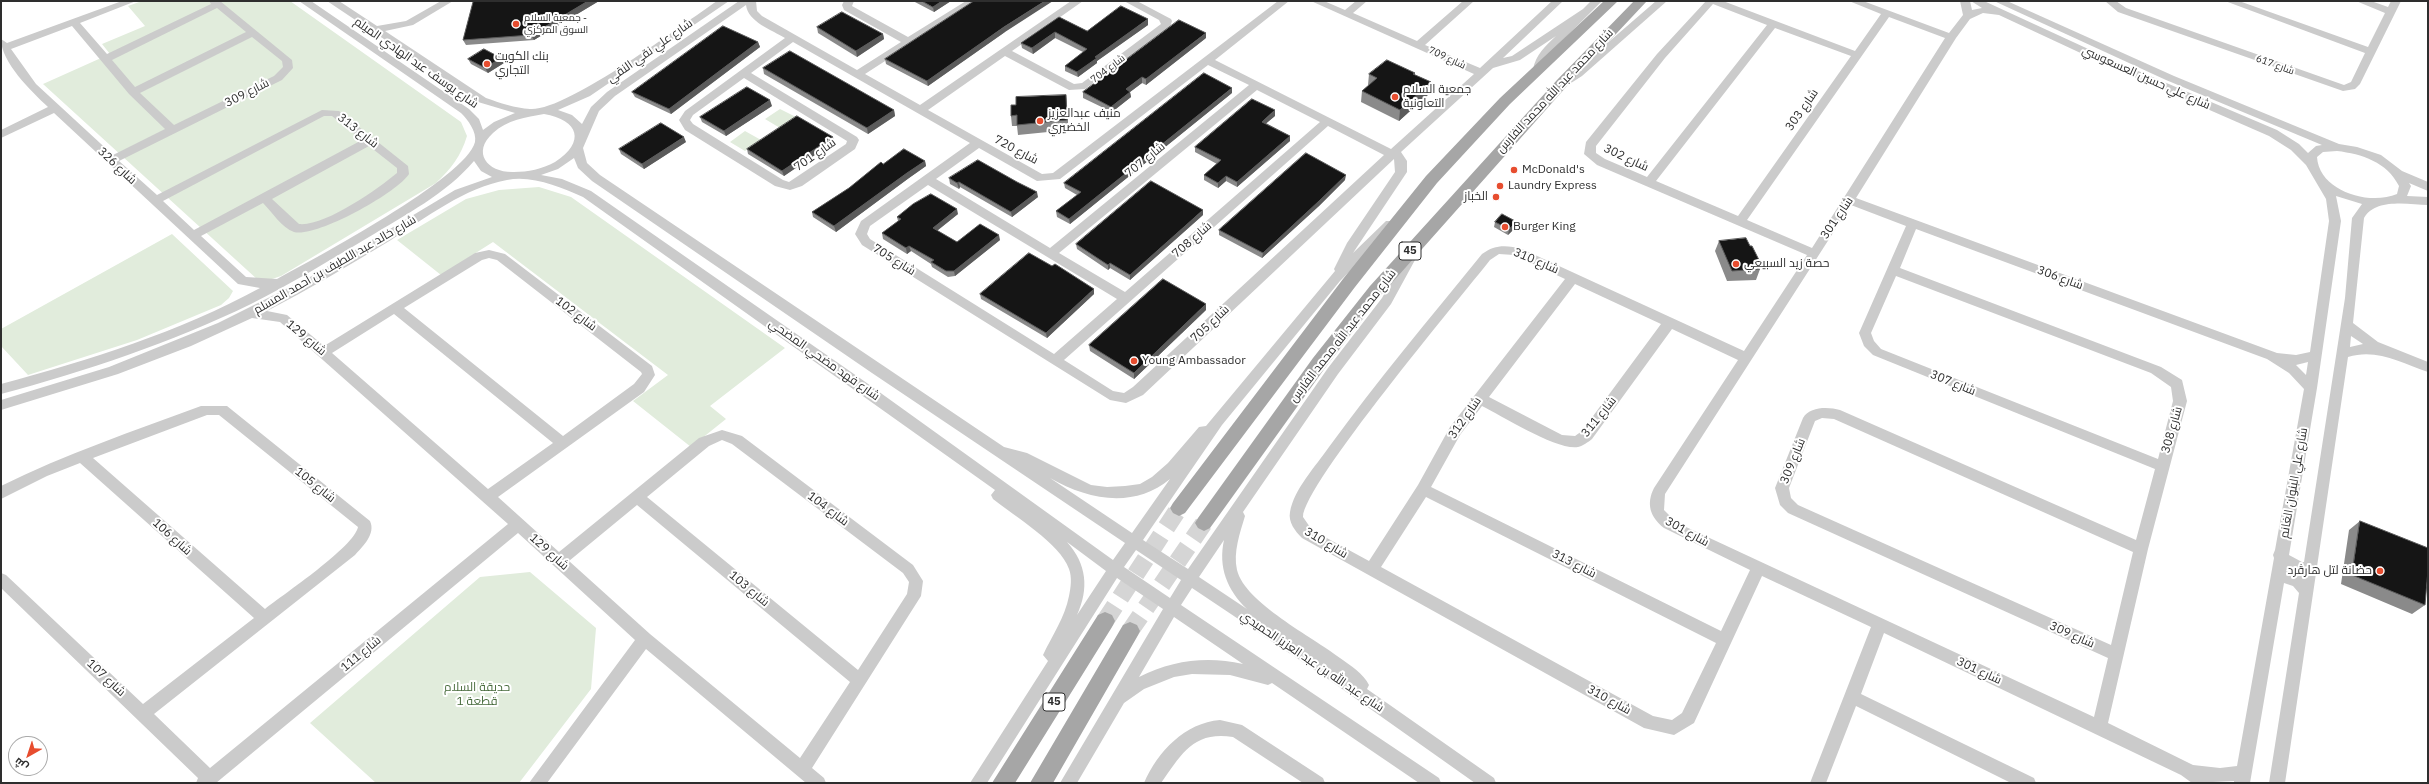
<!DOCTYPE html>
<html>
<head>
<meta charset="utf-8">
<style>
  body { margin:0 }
  #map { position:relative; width:2429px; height:784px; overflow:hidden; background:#fff; font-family:"IBM Plex Sans",Cairo,sans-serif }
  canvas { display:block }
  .frame { position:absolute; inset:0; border:2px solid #2e2e2e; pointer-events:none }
  .north { position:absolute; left:8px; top:736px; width:40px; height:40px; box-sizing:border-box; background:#fff; border:1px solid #ababab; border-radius:50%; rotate:219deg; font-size:11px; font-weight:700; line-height:16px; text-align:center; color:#2e2e2e }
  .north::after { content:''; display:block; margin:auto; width:14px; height:18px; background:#e74d2f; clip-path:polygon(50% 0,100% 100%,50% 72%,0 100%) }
</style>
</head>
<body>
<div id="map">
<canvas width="2429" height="784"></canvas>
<div class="frame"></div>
<div class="north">ش</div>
</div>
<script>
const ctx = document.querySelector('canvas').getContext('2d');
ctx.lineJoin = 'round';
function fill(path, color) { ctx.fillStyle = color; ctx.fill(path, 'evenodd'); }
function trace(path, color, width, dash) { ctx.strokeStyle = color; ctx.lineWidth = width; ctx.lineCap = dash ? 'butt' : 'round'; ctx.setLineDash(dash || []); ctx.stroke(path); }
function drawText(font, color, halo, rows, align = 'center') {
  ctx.font = font + ' "IBM Plex Sans",Cairo,sans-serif'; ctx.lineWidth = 4; ctx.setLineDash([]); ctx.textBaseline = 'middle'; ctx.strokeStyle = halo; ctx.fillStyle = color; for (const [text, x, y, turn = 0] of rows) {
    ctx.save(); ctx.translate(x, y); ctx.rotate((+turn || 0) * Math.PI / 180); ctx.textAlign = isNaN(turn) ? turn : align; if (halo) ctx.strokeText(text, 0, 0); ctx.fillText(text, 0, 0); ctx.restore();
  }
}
const green = new Path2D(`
  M142,1H290L461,122L467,136C461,156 451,169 436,183L281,276L272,279L258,280L43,84L110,54L102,44L145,26L128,6Z
  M780,109L796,117L780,128L765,119Z
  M745,131L761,140L745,151L730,142Z
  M539,187L571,197L785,348L710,406L726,419L691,447L633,401L668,375L493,242L441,275L397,240L466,199L499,190Z
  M172,234L233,291L229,298L221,305L137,340L28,375L1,346V329Z
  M530,572L596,628L591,689L519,783H376L310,723L480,577Z`);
const majorTunnel = new Path2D(`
  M1105,621L1179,508
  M1130,631L1204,523`);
const minor = new Path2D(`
  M122,1H136L80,23L107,54L211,4L209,1H220L292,60L293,68L282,80L119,161L157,195L322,110L339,111L408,166L409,174C397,193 316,238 294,232C282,228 272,212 263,203L201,236L246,277L277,279C314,259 466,178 475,142C477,132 468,120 461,113L299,1H311L469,109L479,119L483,130L494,122L515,113L478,102L327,1H339L377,26L406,21L441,1H453L413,25L385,31L486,98C500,103 515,108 530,109C566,112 683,24 717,1H729L590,96L558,110L572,115L582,124L591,107L607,92L739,1H756L757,11L762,16L857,70L901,42L844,10L842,5L844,1H854L852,6L908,37L966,1H978L865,74L920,105L1071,1H1083L1012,51L1074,84L1082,83L1161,24L1159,20L1124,1H1137L1171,19L1172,21L1170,27L1085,89L1069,90L1005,56L928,110L1042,174L1053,173L1074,157L1278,1H1289L1215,60L1391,149L1474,74L1311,1H1324L1345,10L1356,1H1367L1353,13L1417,41L1463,1H1474L1425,45L1480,68L1552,1H1563L1503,58L1512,56L1583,9L1591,1H1602L1550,53L1542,71H1534L1533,69C1536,55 1545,46 1556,36L1520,60L1493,68L1401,152L1407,161V172L1353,253L1386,221H1394L1396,224L1394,227L1340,281L1222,425L1143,540L1188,569L1328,368L1382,298L1411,246H1419L1421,249L1391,304L1338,374L1243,512L1245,516C1240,533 1233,552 1237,570C1245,603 1313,637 1340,658C1350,665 1364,674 1369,685L1367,689L1494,778L1496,783H1475L1328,679L1192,588L1181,605L1439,778L1441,783H1419L1272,683L1268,685L1230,675L1192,674L1174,677L1144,689L1124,703L1077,783H1060L1163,609L1117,578L987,783H970L1048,661L1043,655C1052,636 1065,617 1069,596C1071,587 1072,577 1069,569C1060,543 1014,516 993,499L991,495L995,490L583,197C560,187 532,175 507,180C464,188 427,217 391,240C350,265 309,289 267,311L287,315L324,346L475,253L489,250L505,254L652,366L655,375L644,392L498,497L559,552L699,438L722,430L742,436L913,565L923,581L921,596L812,768L824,778L826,783H806L646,649L547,783H529L635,640L518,533L216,783H196L198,778L1,588V573L6,575L143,704L254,618L80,463L47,476L1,499V486C65,454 134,431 201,406H227L370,521C376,534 363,546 355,555L154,714L210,768L508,524L280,322L252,318L191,346L118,374L1,410V400L109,367L218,323L310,277L455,190L492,177L481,171L474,161C446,194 405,215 369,237C330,260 291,284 251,304C171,343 86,371 1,394V384C90,360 179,332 260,288L238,284L54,113L1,138V130L48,107C31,91 1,62 1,39L7,43ZM746,5C748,22 772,30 785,38L685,111L679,120L685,130L775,186L790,190L802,186L855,149L859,140L857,137L751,73L793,42L970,143L861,221L855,234L862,245L1110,400L1126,403L1143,395L1394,159L1395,172L1347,243L1334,269L1335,271L1206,426L1199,427L1168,463L1152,477L1140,484L1125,486L1107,487L1091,485L1027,453L1004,447L600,175L587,163L583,148L599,111L615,96ZM217,8L246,32L135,87L112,60ZM72,26L129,94L165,129L113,155L36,84L11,49ZM252,37L282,61L283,67L274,76L174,125L140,93ZM1208,65L1249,85L1050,248L936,179L979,148L1037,181L1060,179ZM744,78L847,141L846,144L789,182L783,180L693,124L690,120L693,115ZM1257,90L1320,122L1125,292L1059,253ZM544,114C579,120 586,142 555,162C542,169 528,172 514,172C488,173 471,153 493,133C507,120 526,117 544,114ZM324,116H332L362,140L194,230L163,201ZM1328,126L1384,155L1133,387L1124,393L1113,391L1064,360ZM369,146L397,168V173C378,189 324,227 299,224L272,199ZM574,158L578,168L592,181L872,373L1125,543L1113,560L864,381L591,191L562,179L541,175L558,169ZM928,185L1117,299L1054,354L870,239L867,234L870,226ZM489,258L497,260L641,372L642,374L634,384L563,436L404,308L482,260ZM394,314L553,443L488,489L332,353ZM207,415H219L358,527C354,547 284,594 265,609L93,458ZM722,440L732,444L903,573L909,582L907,594L858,670L647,497L709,446ZM1050,478C1088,500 1134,509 1170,479L1132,533ZM637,505L850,682L800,758L650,634L569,561ZM1224,540C1218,567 1227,590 1247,609L1199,577ZM1067,542L1106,571L1077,615C1089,589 1087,564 1067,542ZM1136,550L1181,580L1170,598L1124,567ZM1174,617L1243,664C1207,656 1173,660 1139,677Z
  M1656,1H1667L1582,76L1571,83H1563V79L1574,72Z
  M1706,1H1723L1855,51L1881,14L1849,1H1863L1949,33L1963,15L1960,1H1970L1972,10L1982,8L1971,1H1984L2110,59L2277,130L2299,144L2308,153L2316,146L2322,145L2166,80L1994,1H2007L2174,76L2339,144L2357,147L2381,155L2402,171L2428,182V191L2409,183L2411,186L2407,196L2428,197V205C2408,204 2375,198 2364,218L2353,323L2378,342L2428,362V372C2401,363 2377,348 2348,357L2285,783H2269L2299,593L2293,586L2284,583L2250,783H2234V781L2192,783L2181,775L1884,633L1861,694L2034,778L2036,783H2011L1856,706L1826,783H1810L1871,627L1762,576L1694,723L1674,735L1644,728L1302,538C1295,531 1288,522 1290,512C1294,489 1316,466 1329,447C1377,381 1430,318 1482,254C1495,244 1507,245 1522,249L1744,351L1807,255L1597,165L1584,154L1586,142L1657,54ZM1713,4L1767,25L1647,177L1605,159L1596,153V146L1665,58ZM1983,13L1999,15L2102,63L2269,136L2291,150L2306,165L2326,199L2329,221L2310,352L2296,355L2277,353L1856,198L1956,38L1970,19ZM1889,17L1945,38L1812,248L1747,220ZM1775,28L1851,56L1738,216L1656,181ZM2337,151C2362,154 2387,162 2399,186L2397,194C2369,206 2319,191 2317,157L2323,152ZM2336,196L2362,204L2352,218L2345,298L2304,562H2302L2289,555L2317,388L2341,221ZM1851,205L1906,226L1859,333L1864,346L1873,355L2155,469L2136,540L1840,410C1829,407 1810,406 1803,418L1775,488L1780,505L1788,513L2108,658L2094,717L1686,527L1674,520L1664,510L1665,494ZM1916,229L2267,359L2289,373L2304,389L2275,550L2273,555L2274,558L2237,766L2220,768L2193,765L2108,723L2148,549L2187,401L2182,380L2161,367L1900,268ZM1499,254L1514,255L1565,279L1450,427L1418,485L1369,561L1312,530L1303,517C1303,485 1461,297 1490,260ZM1896,276L2151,373L2171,387L2173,401L2158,459L1881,349L1874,341L1871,333ZM1575,284L1661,324L1582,431L1575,436L1562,435L1489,397ZM1672,329L1738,360L1654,488C1646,504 1650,517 1664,528L1750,570L1721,631L1431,487L1460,435L1482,406C1502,416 1558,451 1578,447C1583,446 1588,442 1592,439ZM2351,336L2363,344L2350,347ZM2308,362L2306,375L2296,365ZM1822,418L1834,419L2133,552L2111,645L1798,505L1791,498L1789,488L1815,421ZM1426,497L1716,643L1682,713L1672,720L1653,716L1381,567ZM2287,569L2302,574L2301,576L2286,571Z
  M2105,1H2116L2126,8L2344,85L2351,82L2365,53L2225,1H2239L2368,47L2385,13L2356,1H2371L2388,7L2391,1H2401L2360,84L2355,89L2343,91L2118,12Z
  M1220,720L1242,725L1323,778L1325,783H1303L1233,737C1193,731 1182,754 1161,783H1144C1158,751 1185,723 1220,720Z`);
const major = new Path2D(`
  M1604,1H1618L1510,104L1437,183L1355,287L1185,513L1179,516L1173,513L1170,508L1173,503L1343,279L1426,176L1500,98Z
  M1634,1H1647L1567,86L1382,294L1325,368L1210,528L1204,531L1198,528L1195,523L1198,518L1313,358L1370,286L1557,80Z
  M1105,612L1112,615L1115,621L1112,627L1015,783H992L1098,615Z
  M1130,622L1137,625L1140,631L1137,637L1053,783H1030L1123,625Z`);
const wall = new Path2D(`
  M475,1H599L534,40L466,45L463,40Z
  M913,1H951L934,12Z
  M1059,17L1087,31L1148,25L1097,61V63L1078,77L1065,71V66L1083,52L1055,38L1033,54L1022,48L1021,43Z
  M817,27L883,34L884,39L857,57L818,33Z
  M1005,32L928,86L886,64L885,59Z
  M1206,38L1146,85L1142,83L1130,92L1131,97L1112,112L1083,98V92Z
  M758,42L760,47L671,114L635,97L632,92Z
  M468,59L504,63L488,73L471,64Z
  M763,68L894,110L895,116L868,134L764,74Z
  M1415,73V75L1431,82L1430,93L1399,121L1361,102L1362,91L1369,85H1368L1369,74Z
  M1232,93L1070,224L1057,217L1056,211L1077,195L1065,188L1064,183Z
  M1067,105L1068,130L1018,135L1017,126H1012L1011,116Z
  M772,106L726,136L702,122L700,117Z
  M1275,116L1266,123L1290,136V141L1237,187L1226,181L1218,188L1204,180V175L1217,164L1195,152V147Z
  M686,142L644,169L621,154L619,149Z
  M834,142L784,176L748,154L747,149Z
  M925,161L926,166L909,178L836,232L813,217L812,212L849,188L883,164Z
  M949,178L1038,197L1012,217L960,187L959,189L950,184Z
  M1345,180L1319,206L1262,258L1219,235V230Z
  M958,214L937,231L957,242L1000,240L955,276L948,277L932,267L931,264L911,251L907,254L883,239L882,233L898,221L897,217Z
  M1203,215L1130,280L1110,268L1108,270L1077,249L1076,244Z
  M1495,222H1517L1516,227L1508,235L1494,227Z
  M1719,241L1760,269L1756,280L1727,281L1715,251Z
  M980,294H1094L1047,338L981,299Z
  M1206,310L1134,379L1090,351L1089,345Z
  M2360,521L2425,605L2412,614L2341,584L2349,530Z`);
const shadedWall = new Path2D(`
  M588,1H599L534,40L531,35Z
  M942,1H951L934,12L933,7Z
  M1045,1H1053L1005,32L928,86L927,81L1004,27Z
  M1148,19V25L1097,61V63L1078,77L1077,72L1095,57Z
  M1055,32V38L1033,54L1032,48Z
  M1206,33V38L1146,85V79Z
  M883,34L884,39L857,57L856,51Z
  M758,42L760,47L671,114L669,109Z
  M501,58L504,63L488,73L485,68Z
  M1142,77V83L1126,95V89Z
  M1431,82L1430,93L1399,121L1400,110Z
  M1232,88V93L1070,224L1069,219Z
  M1130,92L1131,97L1112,112L1111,107Z
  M1066,95L1067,105L1068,130L1067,120Z
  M770,100L772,106L726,136L724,131Z
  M894,110L895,116L868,134L867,128Z
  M1275,110V116L1262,127V122Z
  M1290,136V141L1237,187V182Z
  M684,137L686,142L644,169L642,164Z
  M833,137L834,142L784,176L782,171Z
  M925,161L926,166L909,178L836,232L834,226L907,173Z
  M1346,175L1345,180L1319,206L1262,258L1263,253Z
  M1226,176V181L1218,188V183Z
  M959,182L960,187L959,189L957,183Z
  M1037,192L1038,197L1012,217L1011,212Z
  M957,209L958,214L934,233L933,228Z
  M1203,210V215L1130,280V275Z
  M1517,222L1516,227L1508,235L1509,229Z
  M999,235L1000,240L955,276L954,271Z
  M909,246L911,251L907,254L906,248Z
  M1110,263V268L1108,270V265Z
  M1094,289V294L1047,338L1046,333Z
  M1206,304V310L1134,379V373Z`);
const building = new Path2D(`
  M475,1H588L531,35L463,40L473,2Z
  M922,1H942L933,7Z
  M974,1H1045L1004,27L927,81L885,59Z
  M1121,6L1148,19L1095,57L1097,58L1077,72L1065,66L1087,49L1055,32L1032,48L1021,43L1059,17L1087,31Z
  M842,12L883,34L856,51L817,27Z
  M1179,20L1206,33L1146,79L1142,77L1126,89L1130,92L1111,107L1083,92Z
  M723,26L758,42L669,109L632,92Z
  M484,49L501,58L485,68L468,59Z
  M790,51L894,110L867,128L763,68Z
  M1387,60L1415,73L1413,74L1431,82L1400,110L1362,91L1377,78L1369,74Z
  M1204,73L1232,88L1069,219L1056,211L1081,192L1064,183Z
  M747,87L770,100L724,131L700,117Z
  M1066,95L1067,120L1017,125V115L1011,116V105H1016V97Z
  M1252,99L1275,110L1262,122L1290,136L1237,182L1226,176L1218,183L1204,175L1221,160L1195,147Z
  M797,116L833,137L782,171L747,149Z
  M661,123L684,137L642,164L619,149Z
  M904,149L925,161L907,173L834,226L812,212L849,188L881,162L883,164Z
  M1306,153L1346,175L1319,201L1263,253L1219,230Z
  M978,160L1017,182L1037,192L1011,212L959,182L957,183L949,178Z
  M1151,181L1203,210L1130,275L1110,263L1108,265L1076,244Z
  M931,194L957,209L933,228L957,242L980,224L999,235L954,271H946L931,262L934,260L909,246L906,248L882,233L901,219L897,217L913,204Z
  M1502,214L1517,222L1509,229L1495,222Z
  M1746,238L1750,246H1752L1760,262H1757L1760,269L1732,271L1719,241Z
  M1029,253L1052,266L1055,264L1094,289L1046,333L980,294Z
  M1163,279L1206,304L1134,373L1089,345Z
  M2360,521L2428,548V570L2425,605L2352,575Z`);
const markers = [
  [516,24,4,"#e74d2f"],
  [487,64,4,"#e74d2f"],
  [1395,97,4,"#e74d2f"],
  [1040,121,4,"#e74d2f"],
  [1514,170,4,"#e74d2f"],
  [1500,186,4,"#e74d2f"],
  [1496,197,4,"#e74d2f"],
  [1505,227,4,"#e74d2f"],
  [1736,264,4,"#e74d2f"],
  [1134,361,4,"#e74d2f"],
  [2380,571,4,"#e74d2f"]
];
const farPoinames = [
  ["جمعية السلام -",524,18],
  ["السوق المركزي",524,30]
];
const farStreetnames = [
  ["شارع 709",1447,58,25],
  ["شارع 617",2275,65,20],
  ["شارع 704",1108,69,-37]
];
const shields = [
  [1410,251,22],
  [1054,702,22]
];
const shieldNames = [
  ["45",1410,251],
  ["45",1054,702]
];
const streetNames = [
  ["شارع علي نقي النقي",650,51,-35],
  ["شارع يوسف عبد الهادي الميلم",416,63,35],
  ["شارع علي حسين العسعوسي",2146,78,24],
  ["شارع محمد عبد الله محمد الفارس",1555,91,-47],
  ["شارع 309",247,93,-27],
  ["شارع 303",1802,110,-55],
  ["شارع 313",358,131,38],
  ["شارع 720",1016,150,28],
  ["شارع 701",815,155,-35],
  ["شارع 302",1626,158,25],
  ["شارع 707",1145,160,-39],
  ["شارع 326",117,166,43],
  ["شارع 301",1837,218,-56],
  ["شارع 708",1192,240,-41],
  ["شارع 705",894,260,32],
  ["شارع 310",1536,261,23],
  ["شارع خالد عبد اللطيف بن أحمد المسلم",335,265,-30],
  ["شارع 306",2060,278,20],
  ["شارع 102",576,314,37],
  ["شارع 705",1210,324,-43],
  ["شارع محمد عبد الله محمد الفارس",1343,336,-52],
  ["شارع 129",306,338,40],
  ["شارع فهد مضحي المضحي",824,360,35],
  ["شارع 307",1953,383,22],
  ["شارع 311",1599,417,-51],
  ["شارع 312",1465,418,-55],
  ["شارع 308",2172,430,-74],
  ["شارع 309",1793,461,-68],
  ["شارع علي البنوان الغانم",2294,483,-80],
  ["شارع 105",315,485,39],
  ["شارع 104",828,509,37],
  ["شارع 301",1687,532,29],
  ["شارع 106",172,537,42],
  ["شارع 310",1326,543,31],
  ["شارع 129",549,552,42],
  ["شارع 313",1574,564,27],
  ["شارع 103",749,589,40],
  ["شارع 309",2072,635,24],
  ["شارع 111",361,654,-40],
  ["شارع عبد الله بن عبد العزيز الحميدي",1312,662,34],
  ["شارع 301",1979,671,25],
  ["شارع 107",106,678,43],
  ["شارع 310",1609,700,29]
];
const poiNames = [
  ["بنك الكويت",495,57],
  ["التجاري",495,71],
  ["جمعية السلام",1403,90],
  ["التعاونية",1403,104],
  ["منيف عبدالعزيز",1048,114],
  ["الخضيري",1048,128],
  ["McDonald's",1522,170],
  ["Laundry Express",1508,186],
  ["الخباز",1488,197,"right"],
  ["Burger King",1513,227],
  ["حصة زيد السبيعي",1744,264],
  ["Young Ambassador",1142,361],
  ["حضانة لتل هارڤرد",2372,571,"right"]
];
const parkNames = [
  ["حديقة السلام",477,688],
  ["قطعة 1",477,702]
];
fill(green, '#e1ecdc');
trace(majorTunnel, '#d5d5d5', 18, [18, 10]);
fill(minor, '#cbcbcb');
fill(major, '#a6a6a6');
fill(wall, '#8a8a8a');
fill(shadedWall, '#5b5b5b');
fill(building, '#151515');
trace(building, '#5b5b5b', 1);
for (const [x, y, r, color] of markers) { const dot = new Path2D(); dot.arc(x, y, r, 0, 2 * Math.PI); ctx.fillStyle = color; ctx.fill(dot); trace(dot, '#fff', 1.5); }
drawText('10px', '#2e2e2e', '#fff', farPoinames, 'left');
drawText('10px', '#2e2e2e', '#fff', farStreetnames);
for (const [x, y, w] of shields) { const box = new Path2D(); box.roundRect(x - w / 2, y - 9, w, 18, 3); ctx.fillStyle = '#fff'; ctx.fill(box); trace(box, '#2e2e2e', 1); }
drawText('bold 11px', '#2e2e2e', null, shieldNames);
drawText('12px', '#2e2e2e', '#fff', streetNames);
drawText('12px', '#2e2e2e', '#fff', poiNames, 'left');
drawText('12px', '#466a3b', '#fff', parkNames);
</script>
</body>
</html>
